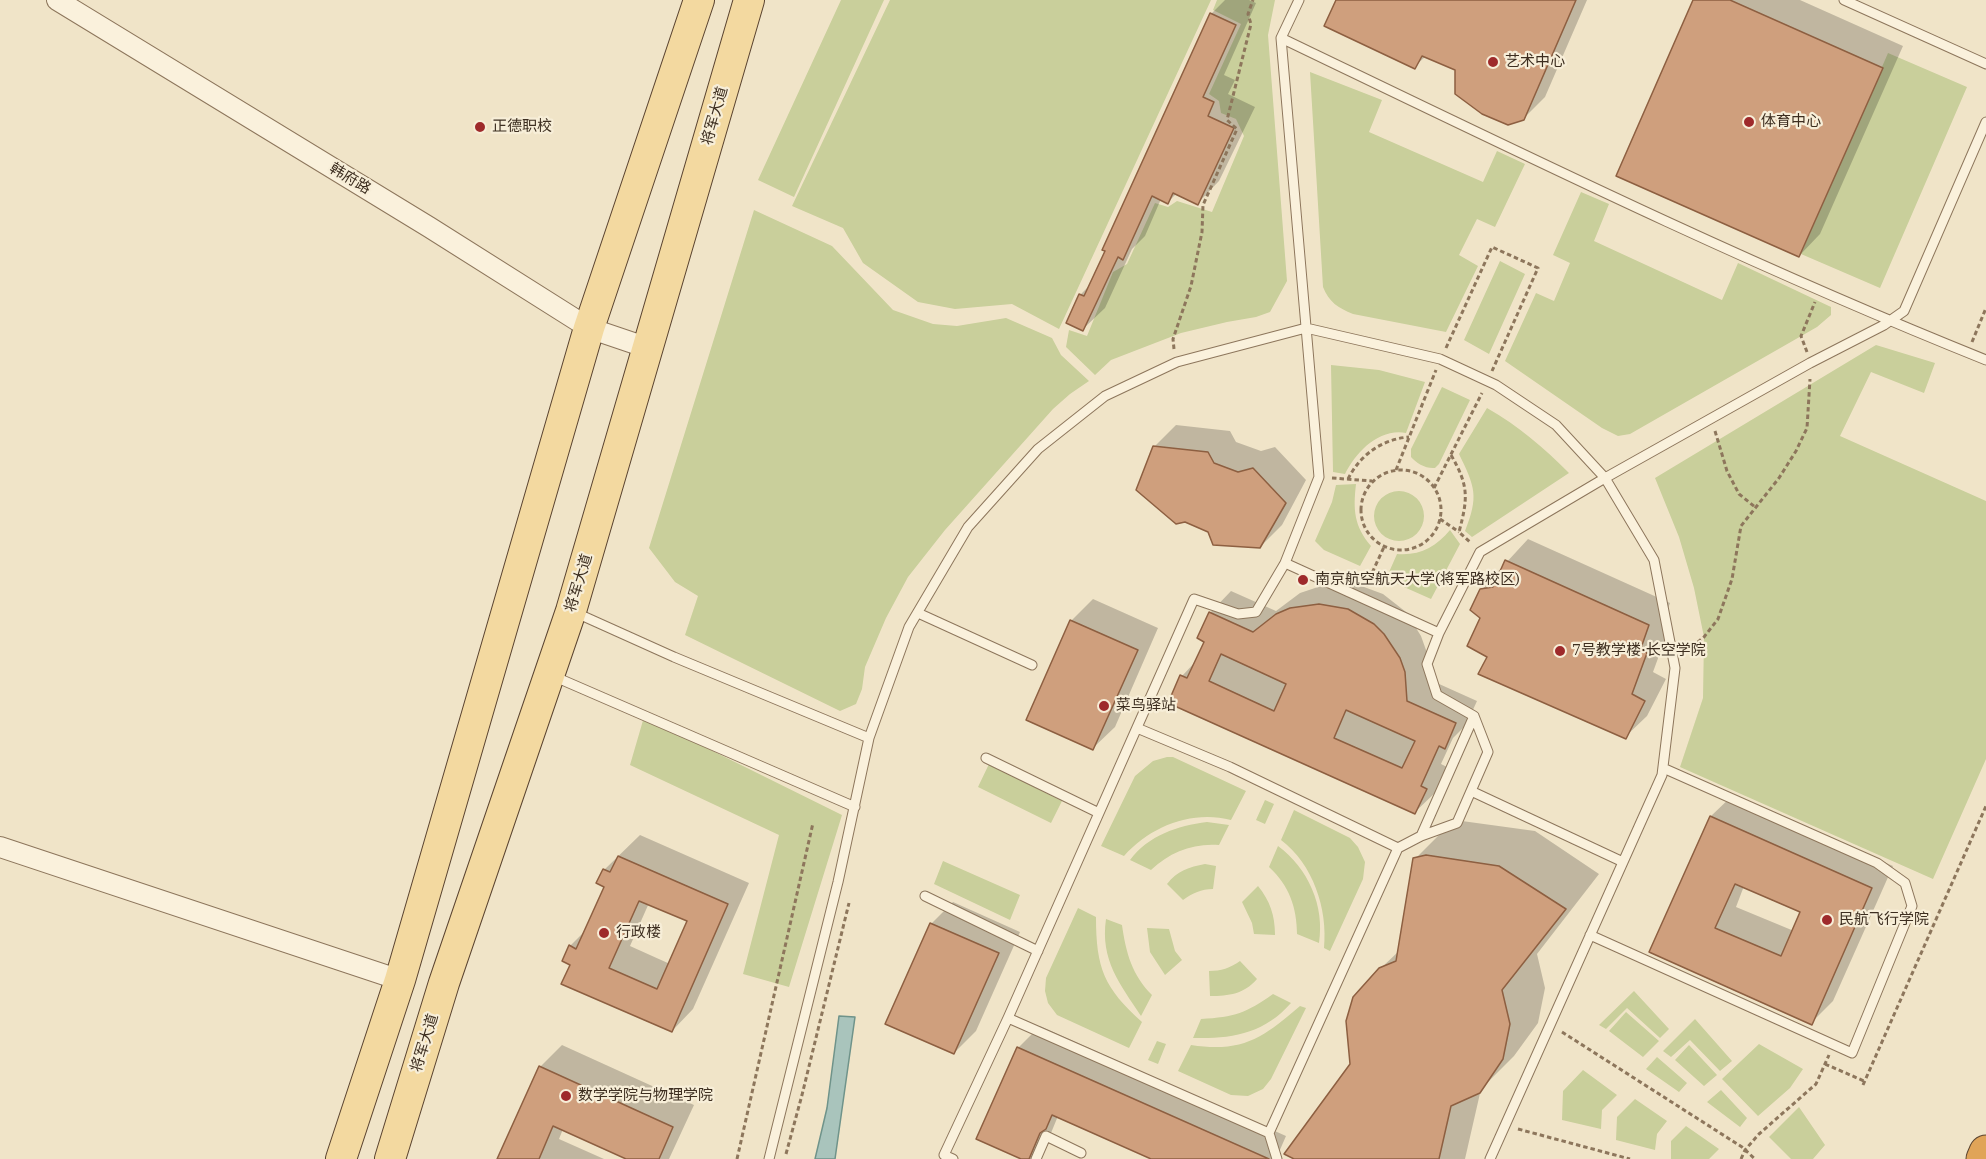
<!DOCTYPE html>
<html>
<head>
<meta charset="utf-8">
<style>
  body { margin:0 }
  canvas { display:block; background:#f0e4c8 }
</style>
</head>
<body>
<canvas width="1986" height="1159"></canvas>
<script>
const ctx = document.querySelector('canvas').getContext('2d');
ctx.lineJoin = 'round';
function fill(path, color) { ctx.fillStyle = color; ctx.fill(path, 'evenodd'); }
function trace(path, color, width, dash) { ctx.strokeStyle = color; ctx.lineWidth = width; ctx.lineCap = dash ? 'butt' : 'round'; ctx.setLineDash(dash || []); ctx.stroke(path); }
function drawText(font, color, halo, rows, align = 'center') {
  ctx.font = font + ' "IBM Plex Serif","Noto Sans SC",serif'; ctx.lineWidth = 4.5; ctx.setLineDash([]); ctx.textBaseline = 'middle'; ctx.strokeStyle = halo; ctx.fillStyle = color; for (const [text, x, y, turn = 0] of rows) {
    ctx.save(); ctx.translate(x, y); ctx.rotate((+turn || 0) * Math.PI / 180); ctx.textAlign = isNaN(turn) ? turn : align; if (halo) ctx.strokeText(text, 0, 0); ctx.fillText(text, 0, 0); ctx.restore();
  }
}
const green = new Path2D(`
  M841,0H884L794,197L758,180Z
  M890,0H1211L1059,329L1012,304L955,309L918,302L863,263L843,228L792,206Z
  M1217,0H1275L1268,35L1287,281L1270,312L1256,317L1227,322L1181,333L1111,360L1095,375L1066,347L1069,330L1087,336L1113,272L1127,264L1155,203L1168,207L1177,201L1212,212L1244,136L1236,119L1221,113L1219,101L1209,94L1241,24L1213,10Z
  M1888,53L1967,87L1880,288L1801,254Z
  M1310,72L1382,100L1369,132L1483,182L1497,151L1525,164L1495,227L1477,219L1459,255L1478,266L1446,332L1353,314C1338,308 1329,302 1323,287Z
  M1581,192L1609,204L1594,241L1722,300L1738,263L1831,307V315L1817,327L1630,434L1618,436L1602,428L1505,361L1536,293L1554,301L1570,263L1553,255Z
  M754,210L832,246L893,310L933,324L957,326L1006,318L1052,338L1061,355L1089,381L1070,394L1053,409L945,530L908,577L886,618L865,667L862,689L856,704L840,711L685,635L698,596L675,582L649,548Z
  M1500,261L1525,274L1489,354L1464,340Z
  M1876,345L1935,363L1924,393L1871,372L1840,436L1986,501V759L1933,879L1680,767L1703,698L1704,637L1694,588L1679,537L1655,478Z
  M1331,365L1379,370L1425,382L1406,433C1379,428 1356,452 1345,474L1333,472Z
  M1442,387L1470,400L1439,464L1435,468C1426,469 1416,463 1411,457V449Z
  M1487,408C1519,426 1544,448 1569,473L1472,537L1465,531C1479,496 1475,487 1459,454Z
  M1356,484C1353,510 1354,526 1371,546L1360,566L1324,550L1315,541L1332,502L1336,485Z
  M1374 516a25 25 0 1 1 50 0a25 25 0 1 1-50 0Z
  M1450,530L1460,544L1431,599L1386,579L1397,554C1419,556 1436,547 1450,530Z
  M644,717L842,815L789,987L743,974L779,835L630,765Z
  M1167,757H1173L1246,791L1231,820C1192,810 1151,826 1124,856L1101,846L1135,776L1153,761Z
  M989,764L1062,801L1051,823L978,787Z
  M1265,800L1274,804L1265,824L1256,820Z
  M1294,810L1350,838L1358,847L1365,862L1363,879L1330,951L1324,948C1328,909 1313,864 1281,840Z
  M1207,822L1229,825L1219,845C1193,843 1170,852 1151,870L1130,860C1149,835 1177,826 1207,822Z
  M1278,846C1308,868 1325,906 1319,943L1297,934C1297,908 1289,885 1269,867Z
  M943,861L1020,895L1010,920L934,884Z
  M1205,864L1216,866L1213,889C1201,889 1193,893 1183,900L1167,884C1177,871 1189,867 1205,864Z
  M1258,886C1270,901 1275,915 1275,935L1254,934L1252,923L1242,902Z
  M1078,908L1096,917C1096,968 1104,988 1142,1022L1129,1048L1057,1015L1048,1003L1045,991L1046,978Z
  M1106,919L1122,925C1126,953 1132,975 1152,995L1141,1016C1120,984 1100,960 1106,919Z
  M1147,928L1169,929L1175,951L1182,960L1165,975L1150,952Z
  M1240,961L1257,979C1244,994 1229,996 1210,996L1209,971C1221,971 1230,968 1240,961Z
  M1634,991L1669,1029L1660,1038L1627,1008L1606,1029L1599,1025Z
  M1273,994L1291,1003C1264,1034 1231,1039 1193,1038L1201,1019C1235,1017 1246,1013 1273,994Z
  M1300,1006L1306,1008L1271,1079L1263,1089L1248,1096L1231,1095L1178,1071L1191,1045C1242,1053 1263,1038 1300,1006Z
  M1626,1012L1659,1041L1643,1057L1609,1031Z
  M1695,1019L1732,1061L1720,1071L1690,1040L1671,1057L1663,1051Z
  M1157,1041L1166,1044L1158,1064L1148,1060Z
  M1759,1044L1803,1069L1790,1088L1758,1116L1722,1079Z
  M1689,1045L1717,1075L1704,1086L1675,1060Z
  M1657,1057L1687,1083L1679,1092L1646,1069Z
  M1583,1070L1617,1095L1602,1110L1601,1129L1562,1120L1563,1091Z
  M1721,1090L1747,1118L1740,1127L1707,1102Z
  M1635,1099L1667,1121L1657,1134L1655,1150L1616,1140L1617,1117Z
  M1799,1107L1825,1145L1813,1159H1791L1769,1137Z
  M1686,1126L1719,1149L1709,1159H1671V1141Z`);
const water = new Path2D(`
  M839,1016L855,1017L835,1159H815L827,1108Z`);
const shadow = new Path2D(`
  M1225,0H1249L1256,3L1224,75L1235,80L1228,94L1255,107L1219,181L1198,203L1177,193L1168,202L1161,199L1145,236L1132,249L1105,308L1083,329L1068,322L1081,294L1092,283L1211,14Z
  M1338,0H1587L1545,97L1523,119L1456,69L1426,56L1414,67Z
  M1695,0H1800L1903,46L1820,234L1799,256Z
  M1176,425L1230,431L1236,442L1261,451L1275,447L1306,480L1282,525L1260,547L1209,531L1154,447Z
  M1528,539L1670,603L1662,626L1668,631L1653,672L1666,679L1647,716L1625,737L1489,656L1482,618L1481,590Z
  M1327,584H1356L1383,594L1406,612L1421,636L1426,650L1428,679L1477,701L1466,725L1453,738L1441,764L1447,767L1437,791L1415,812L1170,702L1182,676L1197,660L1206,641L1210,613L1231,591L1276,611L1300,593Z
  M1093,599L1158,628L1115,727L1093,748L1071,621Z
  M1733,795L1893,866L1833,1001L1811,1023L1651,951L1711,816ZM1744,886L1802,911L1794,931L1736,907Z
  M1462,821L1535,831L1599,874L1537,954L1545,988L1538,1023L1514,1056L1481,1089L1465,1159H1298L1351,1065L1380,969L1399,951L1415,859L1450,824Z
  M640,835L749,883L693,1009L672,1031L572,964L570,946L587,929L606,886L604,870ZM649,903L689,921L670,964L630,946Z
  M953,902L1020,932L976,1031L954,1053L931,924Z
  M1040,1026L1286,1136L1276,1159H1155L1058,1116L1051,1133L1052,1140L1033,1159H1024L1018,1048Z
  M562,1045L694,1105L669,1159H630L563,1129L559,1139L604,1159H499L540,1067Z`);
const building = new Path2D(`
  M1336,0H1576L1524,120L1508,125L1482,114L1455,94V70L1422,56L1415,69L1324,26Z
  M1693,0H1730L1883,68L1799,257L1616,176Z
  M1210,13L1236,25L1203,97L1214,102L1208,116L1234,128L1198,205L1173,193L1168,204L1152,196L1123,260L1118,257L1083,331L1066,323L1079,294L1084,296L1105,251L1102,250Z
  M1153,446L1208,452L1214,463L1238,472L1253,468L1286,503L1260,548L1213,545L1208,532L1185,522L1176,524L1136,490Z
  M1505,560L1649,625L1641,648L1647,653L1632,694L1645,701L1626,739L1478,674L1487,657L1467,646L1480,618L1470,610L1480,589L1493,587Z
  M1319,604L1348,609L1374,624L1384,634L1400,658L1405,672L1407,701L1456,723L1445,749L1439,746L1421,786L1427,789L1415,814L1168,703L1180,675L1187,678L1204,642L1197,638L1209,612L1253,632L1276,614L1290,608ZM1221,654L1286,684L1274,711L1209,681ZM1346,710L1415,741L1402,768L1334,738Z
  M1070,620L1138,650L1093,750L1026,720Z
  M1710,816L1872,888L1812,1025L1649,952ZM1735,884L1800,912L1781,956L1715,928Z
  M1426,855L1499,866L1566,909L1502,990L1510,1024L1503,1059L1480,1093L1451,1106L1439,1159H1294L1284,1154L1350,1064L1346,1021L1353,997L1379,968L1396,961L1413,858Z
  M618,856L728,904L672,1032L561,984L570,965L562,961L569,945L576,949L604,887L596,883L603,869L610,872ZM639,901L687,921L657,989L609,968Z
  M930,923L999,953L954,1054L885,1024Z
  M1017,1047L1269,1159H1151L1052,1115L1046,1129L1040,1133L1029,1159H1021L976,1139Z
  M539,1066L673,1127L659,1159H626L553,1126L539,1159H497Z`);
const path = new Path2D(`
  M1972,342L1986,308
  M1446,348L1492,247L1538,268L1492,371
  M1174,349L1173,339L1191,286L1202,232L1203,205L1237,129L1227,120L1251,24L1248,14L1253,0
  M1807,352L1801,336L1815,302
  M1715,431L1727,471L1739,494L1755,507
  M1451,455C1469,486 1468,498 1459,532L1471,543
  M1361 510a40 40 0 1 1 80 0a40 40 0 1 1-80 0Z
  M1396,470L1436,370
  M1332,478L1372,481
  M1348,479C1360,455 1382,439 1409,437
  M1434,488L1482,393
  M1440,519L1459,532
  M1366,586L1384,547
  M1686,652L1704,637L1718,619L1732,579L1741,526L1779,478L1796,451L1807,428L1810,379
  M1562,1032L1742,1147L1755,1159
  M1825,1064L1864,1081
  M1863,1085L1986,806
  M1518,1129L1630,1159
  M786,1154L802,1095L849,903
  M737,1159L813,823
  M1741,1159L1745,1150L1759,1134L1816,1084L1829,1055`);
const service = new Path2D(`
  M1299,0L1281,38L1319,477L1285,563L1439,633L1480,552L1605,478L1810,363L1884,325L1904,311L1986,122
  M1844,0L1986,64
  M1281,38C1514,150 1746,264 1986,360
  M574,612L674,657L869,738
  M918,613L1032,665
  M553,676L855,807
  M1474,716L1488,752L1471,791L1623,862
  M1137,728L1230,767L1398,848L1421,836L1474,716L1437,695L1427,664L1439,633
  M986,758L1099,813
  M1421,836L1457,823L1471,791
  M925,896L1038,951
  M1590,935L1852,1053L1912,906L1905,883L1877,863L1663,768
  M1008,1018L1269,1133L1398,848
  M1269,1133L1277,1159
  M769,1159L838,882L869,738L909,627L968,527L1038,449L1105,396L1177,362L1306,328L1440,359L1496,385L1556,425L1605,478L1654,560L1675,668L1662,775L1490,1159
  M953,1159L944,1155L1008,1018L1194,599L1238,614L1256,612L1285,563
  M1036,1159L1046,1136L1081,1153`);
const minor = new Path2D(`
  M57,0L429,227L589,328L648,348
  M0,847L400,980`);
const primary = new Path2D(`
  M341,1159L400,980L589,328L699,0
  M390,1159L444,983L571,611L749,0`);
const motorway = new Path2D(`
  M1983,1159L1986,1152`);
const markers = [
  [1493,62,6,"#9e2a2b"],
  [1749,122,6,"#9e2a2b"],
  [480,127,6,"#9e2a2b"],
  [1303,580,6,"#9e2a2b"],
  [1560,651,6,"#9e2a2b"],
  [1104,706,6,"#9e2a2b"],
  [1827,920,6,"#9e2a2b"],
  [604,933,6,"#9e2a2b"],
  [566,1096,6,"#9e2a2b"]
];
const poiNames = [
  ["艺术中心",1505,62],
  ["体育中心",1761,122],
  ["正德职校",492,127],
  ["南京航空航天大学(将军路校区)",1315,580],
  ["7号教学楼·长空学院",1572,651],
  ["菜鸟驿站",1116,706],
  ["民航飞行学院",1839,920],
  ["行政楼",616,933],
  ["数学学院与物理学院",578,1096]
];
const streetNames = [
  ["将军大道",715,116,-74],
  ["韩府路",350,179,31],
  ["将军大道",579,583,-73],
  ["将军大道",425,1043,-73]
];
fill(green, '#c9cf9b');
fill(water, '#a9c4bc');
trace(water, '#6f938a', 1.5);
fill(shadow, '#0003');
fill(building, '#cf9f7d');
trace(building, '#8d5f41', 1.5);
trace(service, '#8d765c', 11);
trace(minor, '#8d765c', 22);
trace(primary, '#5b4430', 32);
trace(motorway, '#5b4430', 35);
trace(path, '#8d765c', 3, [4.5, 3]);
trace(service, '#faf1dc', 9);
trace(minor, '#faf1dc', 20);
trace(primary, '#f3d9a0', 30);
trace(motorway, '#e0a458', 33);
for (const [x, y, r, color] of markers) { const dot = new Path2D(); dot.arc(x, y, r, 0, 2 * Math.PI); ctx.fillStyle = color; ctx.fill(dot); trace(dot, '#f7eed8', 2); }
drawText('15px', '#3d2e20', '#f7eed8', poiNames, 'left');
drawText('15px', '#3d2e20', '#f7eed8', streetNames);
</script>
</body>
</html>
